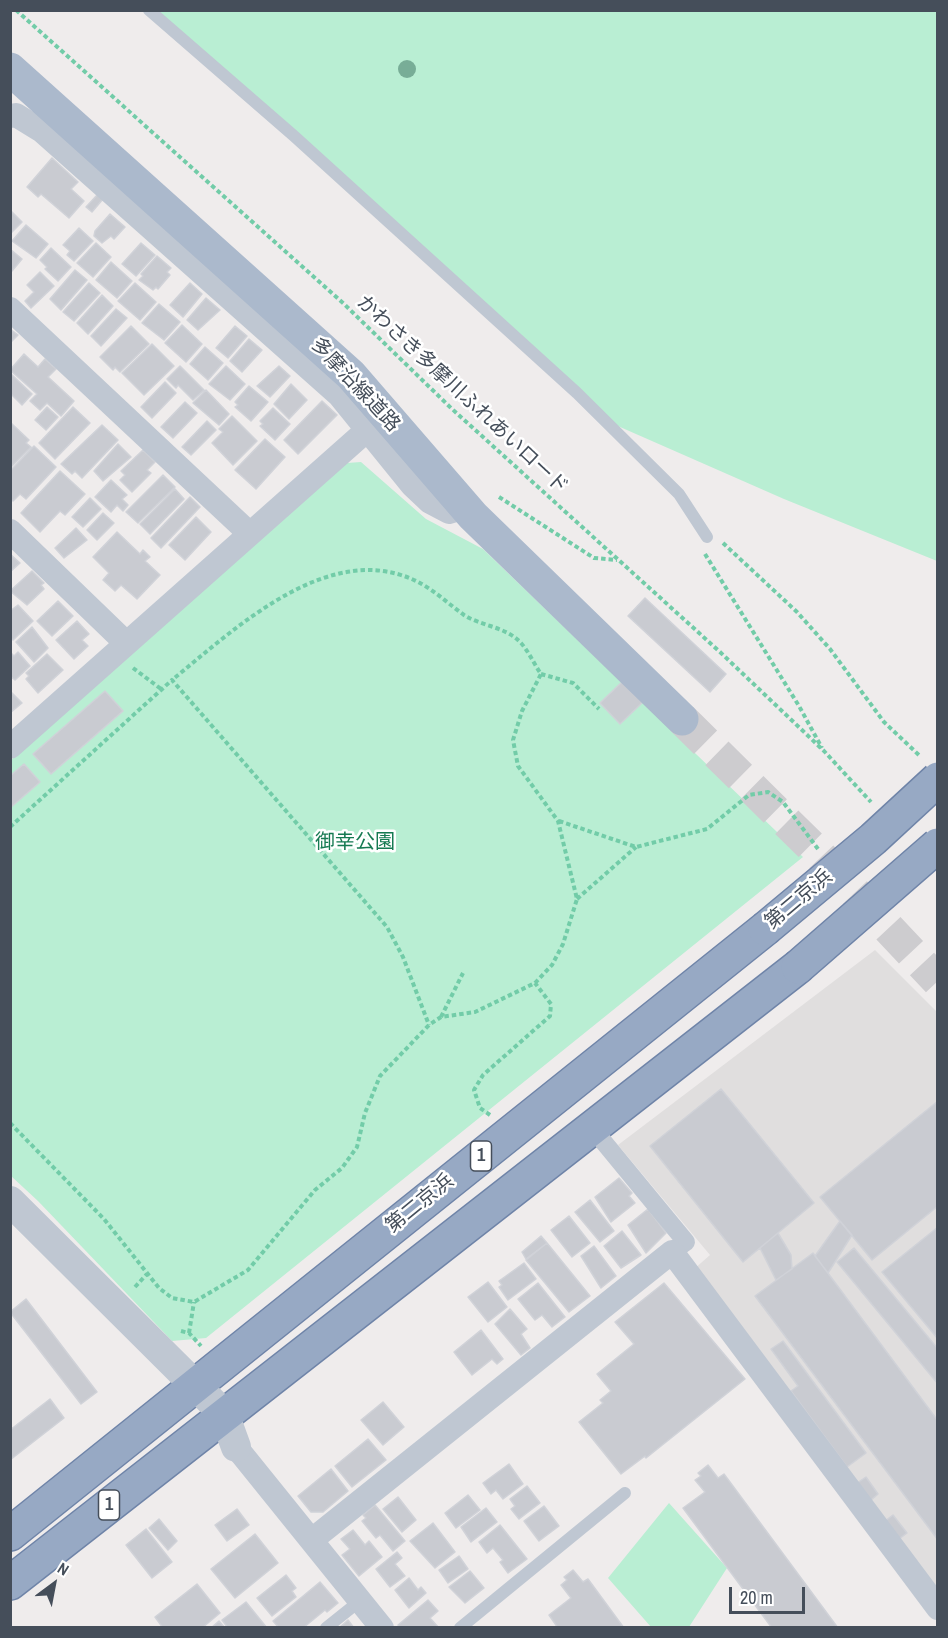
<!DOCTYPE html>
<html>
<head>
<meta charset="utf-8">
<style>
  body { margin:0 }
  #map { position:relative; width:948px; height:1638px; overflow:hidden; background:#efecec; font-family:"Archivo Narrow",sans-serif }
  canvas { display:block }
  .frame { position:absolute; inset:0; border:12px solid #454e5a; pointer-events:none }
  .north { position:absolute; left:24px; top:1554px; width:60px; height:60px; -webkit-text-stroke:4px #fff; paint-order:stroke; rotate:32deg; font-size:16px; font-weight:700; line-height:24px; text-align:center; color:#454e5a }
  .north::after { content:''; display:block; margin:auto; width:21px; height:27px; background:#454e5a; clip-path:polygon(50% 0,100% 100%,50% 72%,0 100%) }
  .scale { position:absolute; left:729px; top:1587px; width:76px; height:27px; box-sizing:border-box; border:3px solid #454e5a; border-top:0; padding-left:8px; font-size:18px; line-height:21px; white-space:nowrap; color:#454e5a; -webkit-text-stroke:4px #fff; paint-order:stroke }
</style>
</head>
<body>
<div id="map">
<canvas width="948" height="1638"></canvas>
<div class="frame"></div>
<div class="north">N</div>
<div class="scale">20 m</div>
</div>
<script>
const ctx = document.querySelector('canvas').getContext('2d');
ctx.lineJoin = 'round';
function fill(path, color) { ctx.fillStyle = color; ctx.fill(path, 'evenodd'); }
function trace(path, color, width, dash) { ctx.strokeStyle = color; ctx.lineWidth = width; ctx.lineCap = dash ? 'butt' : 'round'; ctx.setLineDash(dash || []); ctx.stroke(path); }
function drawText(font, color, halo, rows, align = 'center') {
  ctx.font = font + ' "Archivo Narrow","Noto Sans JP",sans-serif'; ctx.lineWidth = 5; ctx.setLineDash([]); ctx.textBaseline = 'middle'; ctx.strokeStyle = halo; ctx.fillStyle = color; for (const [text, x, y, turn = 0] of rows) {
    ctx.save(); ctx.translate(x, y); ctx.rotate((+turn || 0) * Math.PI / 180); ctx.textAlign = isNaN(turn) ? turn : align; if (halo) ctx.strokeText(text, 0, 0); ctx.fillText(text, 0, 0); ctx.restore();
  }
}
const education = new Path2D(`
  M875,950L937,1012V1594L693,1270L710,1255L618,1145Z`);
const green = new Path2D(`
  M146,11H937V561L784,499L595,416L381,218Z
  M361,462L426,519L483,549L803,857L206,1338L172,1341L38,1201L11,1176L10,761L332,473L347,463Z
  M669,1503L727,1568L689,1627H651L608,1578Z`);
const building = new Path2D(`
  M52,158L78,182L71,189L84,201L69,218L41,194L38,197L27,187Z
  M98,194L103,199L92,212L86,207Z
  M10,210L22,222L10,234Z
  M110,214L125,227L114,239L111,236L102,243L94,236L95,231Z
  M26,225L48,244L36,258L12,241Z
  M79,228L93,241L74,261L67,255L70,251L63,245Z
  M96,243L111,257L93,277L77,263Z
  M141,243L155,255L136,276L122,264Z
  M51,248L71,267L58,281L45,269L47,267L40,260Z
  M10,249L22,259L12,271L10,270Z
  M157,256L171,268L167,272L170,275L158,289L156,287L153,290L139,280L143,276L141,274Z
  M111,262L132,281L117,298L96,280Z
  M75,270L87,280L61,310L50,299Z
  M40,272L54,286L31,308L25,301L34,292L27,285Z
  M89,283L100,293L74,321L63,312Z
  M135,283L156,302L140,320L118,301Z
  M190,283L202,294L183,317L170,305Z
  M102,295L113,306L88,334L77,323Z
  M206,298L220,310L198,330L187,320Z
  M159,304L180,322L164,340L142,323Z
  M116,309L127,318L101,346L91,336Z
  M182,325L202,344L186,362L165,343Z
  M131,326L149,344L120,372L115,367L113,370L100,357Z
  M235,326L247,336L228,358L216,348Z
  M10,329L18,335L10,343Z
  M249,339L262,350L242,372L230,361Z
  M152,344L174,366L144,395L122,373Z
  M205,347L223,363L208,380L190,364Z
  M24,354L38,367L45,359L56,369L48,377L74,401L61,416L47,403L40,410L30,401L37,394L10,370Z
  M180,366L204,390L193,400L178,385L176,388L167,379Z
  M226,366L245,384L230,400L209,384Z
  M279,366L290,376L270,397L257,386Z
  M10,373L32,394L22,405L10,393Z
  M165,382L176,393L152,418L141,407Z
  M291,384L307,400L289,419L274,404Z
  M249,386L268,402L251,421L235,407L238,405L235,402Z
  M206,390L229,414L219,425L193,403Z
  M322,401L337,415L298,454L284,440Z
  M185,402L197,413L173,438L161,427Z
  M47,407L58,417L46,430L35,420Z
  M73,407L90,423L55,459L39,443Z
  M273,408L290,424L275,440L260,426L263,424L260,421Z
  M232,416L257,441L233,465L212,443L223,432L219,429Z
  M207,421L216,430L191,455L182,447Z
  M11,423L29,440L26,443L31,447L10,468Z
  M102,425L118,440L82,478L75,471L72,474L61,464Z
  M265,439L285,457L256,489L235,470Z
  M118,444L131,457L103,481L94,471Z
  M34,446L56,467L26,499L20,494L13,501L10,498V471Z
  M143,450L155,462L147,470L151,473L132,492L120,480L125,475L121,471Z
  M60,471L85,494L65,515L60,511L40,532L21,513Z
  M163,475L175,487L138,523L126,512Z
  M111,480L127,495L122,499L128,505L123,511L117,505L111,512L95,497Z
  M175,489L184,499L150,534L140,524Z
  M190,497L200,507L161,548L151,538Z
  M90,498L101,509L83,527L72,517Z
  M103,513L114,523L97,540L87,530Z
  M196,517L211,532L185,560L169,545Z
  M76,528L87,540L64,558L55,548Z
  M117,532L140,554L143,550L150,557L145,561L160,575L137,599L121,585L115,591L103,580L109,573L93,557Z
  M10,554L20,563L10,572Z
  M32,571L44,583L41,585L44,589L27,605L10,591Z
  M645,598L726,674L710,692L628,616Z
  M58,601L73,616L52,636L37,621Z
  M18,605L33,621L13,640L10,637V611Z
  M77,621L89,634L82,640L88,646L74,659L56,640Z
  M32,627L48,648L34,662L16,642Z
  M10,652L14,656L18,652L30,666L15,680L10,676Z
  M47,654L63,670L38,693L26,679L29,676L26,673Z
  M623,681L644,701L620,724L600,703Z
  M10,691L22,703L10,713Z
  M105,691L123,711L51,774L33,754Z
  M24,764L40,782L10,808V776Z
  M721,1089L814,1203L743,1262L650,1146Z
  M938,1101V1206L872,1260L820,1197Z
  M619,1178L632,1193L629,1196L635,1203L611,1222L595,1197Z
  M590,1200L614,1231L600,1242L575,1212Z
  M648,1209L666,1233L646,1253L628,1225Z
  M569,1216L590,1243L572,1257L551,1230Z
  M840,1221L852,1235L828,1273L815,1256Z
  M938,1227V1339L882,1272Z
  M622,1231L641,1255L621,1268L604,1246Z
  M778,1233L791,1255L792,1269L776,1280L760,1248Z
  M541,1236L547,1243L526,1259L522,1252Z
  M547,1243L590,1296L569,1312L526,1260Z
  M594,1246L616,1276L601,1288L581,1256Z
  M854,1248L938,1349V1384L837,1262Z
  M813,1253L938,1421V1540L755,1296Z
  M524,1263L536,1279L508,1300L499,1287L502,1285L499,1281Z
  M488,1282L507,1307L488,1322L468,1297Z
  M538,1283L565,1317L552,1327L542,1315L535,1320L518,1299Z
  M664,1283L745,1379L646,1458L645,1456L621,1474L579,1422L603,1403L600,1400L611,1391L597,1374L634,1344L615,1322Z
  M26,1299L97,1392L81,1404L10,1312Z
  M510,1309L527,1329L521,1334L530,1348L521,1355L495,1324Z
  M481,1330L503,1359L497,1364L492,1359L472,1375L454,1352Z
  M783,1341L866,1453L847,1467L791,1391L798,1386L771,1349Z
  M50,1399L64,1418L10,1460V1430Z
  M383,1402L404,1427L383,1445L361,1420Z
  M368,1439L386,1460L352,1487L335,1466Z
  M509,1464L523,1484L503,1499L496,1490L491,1494L483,1483Z
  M708,1465L718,1478L724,1474L838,1628H772L683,1508L705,1492L695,1480L701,1476L698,1473Z
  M331,1469L348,1491L323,1512H311L298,1496Z
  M866,1477L878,1494L870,1501L857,1483Z
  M527,1486L540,1503L519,1519L511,1509L515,1506L510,1499Z
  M468,1495L480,1510L456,1528L445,1513Z
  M398,1497L416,1520L402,1532L383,1509Z
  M375,1505L405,1541L393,1551L380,1535L376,1538L362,1521L366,1518L363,1515Z
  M544,1506L559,1526L539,1541L524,1521Z
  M486,1508L497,1522L471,1542L461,1527Z
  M237,1509L249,1525L227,1541L215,1525Z
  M893,1515L907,1533L899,1539L885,1521Z
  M159,1519L177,1541L168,1550L149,1528Z
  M433,1523L455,1552L435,1568L410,1541Z
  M500,1525L527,1559L508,1573L500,1562L503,1560L493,1548L487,1553L479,1542Z
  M146,1529L172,1562L152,1578L126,1545Z
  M353,1530L365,1545L369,1541L382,1557L359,1576L342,1555L350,1549L341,1539Z
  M255,1534L278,1563L235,1598L211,1569Z
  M397,1552L402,1558L395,1564L405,1576L390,1587L376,1569Z
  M459,1556L468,1569L448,1583L439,1570Z
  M573,1570L583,1582L588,1579L624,1628H558L549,1615L571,1598L561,1585L567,1580L564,1577Z
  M470,1571L484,1588L465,1603L449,1587Z
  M286,1575L296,1588L292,1591L296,1597L272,1616L257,1598Z
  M409,1578L418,1590L421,1587L426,1593L409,1608L395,1590Z
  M320,1582L338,1603L327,1612L325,1610L303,1628H279L273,1621Z
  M197,1584L220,1613L202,1628H163L155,1617Z
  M428,1600L438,1611L430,1618L439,1628H400L398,1625Z
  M246,1602L267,1628H228L222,1620Z
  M348,1620L354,1628H339Z
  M219,1621L225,1628H211Z`);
const primaryTunnel = new Path2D(`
  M682,719L812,847L938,981`);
const path = new Path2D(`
  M16,10L344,304L451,408L720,652L824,751L871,802
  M499,497L594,558L617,560
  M723,543L797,612L830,649L884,722L921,757
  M705,554L799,706L822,748
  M133,668L161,689
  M541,674L573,683L599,709
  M559,821L636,847L707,829L749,795L768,792L783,802L818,849
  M10,827L172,680L387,927L403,957L429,1025
  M577,899L636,847
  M441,1017L463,973
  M490,1115L480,1108L474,1090L483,1075L550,1016L551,1004L535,983
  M10,1123L104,1219L159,1288L172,1298L194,1302L248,1270L315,1190L342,1168L357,1147L365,1113L380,1076L429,1025L441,1017L475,1012L535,983L552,965L563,944L577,899L558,821L518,766L513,740L522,711L541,674C534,664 529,652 521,643C507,627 481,626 464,615C450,605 435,591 420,583C332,536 236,628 172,680
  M135,1287L147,1274
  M181,1331L189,1333L201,1346
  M189,1333L194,1302`);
const service = new Path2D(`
  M149,10L294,136L577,393L679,494L707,537
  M326,1628L361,1600
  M460,1628L625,1493`);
const pedestrian = new Path2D(`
  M593,1129L686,1242L672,1252`);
const minor = new Path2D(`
  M10,116L16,115L42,131L339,395L412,485L430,502L449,512L466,507
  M10,309L249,533
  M10,531L126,643
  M10,747L366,431
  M236,1447L382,1628
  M313,1539L672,1252L938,1608`);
const tertiary = new Path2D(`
  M10,1201L224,1414L236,1447`);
const primary = new Path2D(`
  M10,69L351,375L473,516L682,719`);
const trunk = new Path2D(`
  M10,1534L765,929
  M10,1583L798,967`);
const trunkBridge = new Path2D(`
  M765,929L873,839L938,779
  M798,967L938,845`);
const trees = [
  [407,69]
];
const shields = [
  [481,1156,21],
  [109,1505,21]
];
const shieldNames = [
  ["1",481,1156],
  ["1",109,1505]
];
const streetNames = [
  ["多摩沿線道路",355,385,47],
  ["かわさき多摩川ふれあいロード",462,395,43],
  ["第二京浜",799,900,-40],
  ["第二京浜",420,1204,-39]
];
const parkNames = [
  ["御幸公園",355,843]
];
fill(education, '#e0dede');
fill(green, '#b9eed3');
fill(building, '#c9cbd1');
trace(building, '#d0d2d8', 1.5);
trace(primaryTunnel, '#cdcccf', 33, [33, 16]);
trace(trunk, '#6f84a8', 36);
trace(path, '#72cca8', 4, [4.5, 3]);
trace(service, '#bfc7d2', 12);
trace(pedestrian, '#bfc7d2', 18);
trace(minor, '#bfc7d2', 24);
trace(tertiary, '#bfc7d2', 30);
trace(primary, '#abb9cc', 33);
trace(trunk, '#97a9c4', 33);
trace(trunkBridge, '#6f84a8', 36, []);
trace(trunkBridge, '#97a9c4', 33);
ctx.fillStyle = '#78ad97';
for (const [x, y] of trees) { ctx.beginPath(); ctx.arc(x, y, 9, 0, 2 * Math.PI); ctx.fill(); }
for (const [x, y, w] of shields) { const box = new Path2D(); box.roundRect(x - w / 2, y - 15, w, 30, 4.5); ctx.fillStyle = '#fff'; ctx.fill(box); trace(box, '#454e5a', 1.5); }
drawText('bold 18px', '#454e5a', null, shieldNames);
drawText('20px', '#454e5a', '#fff', streetNames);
drawText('20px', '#167a52', '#fff', parkNames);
</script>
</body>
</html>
